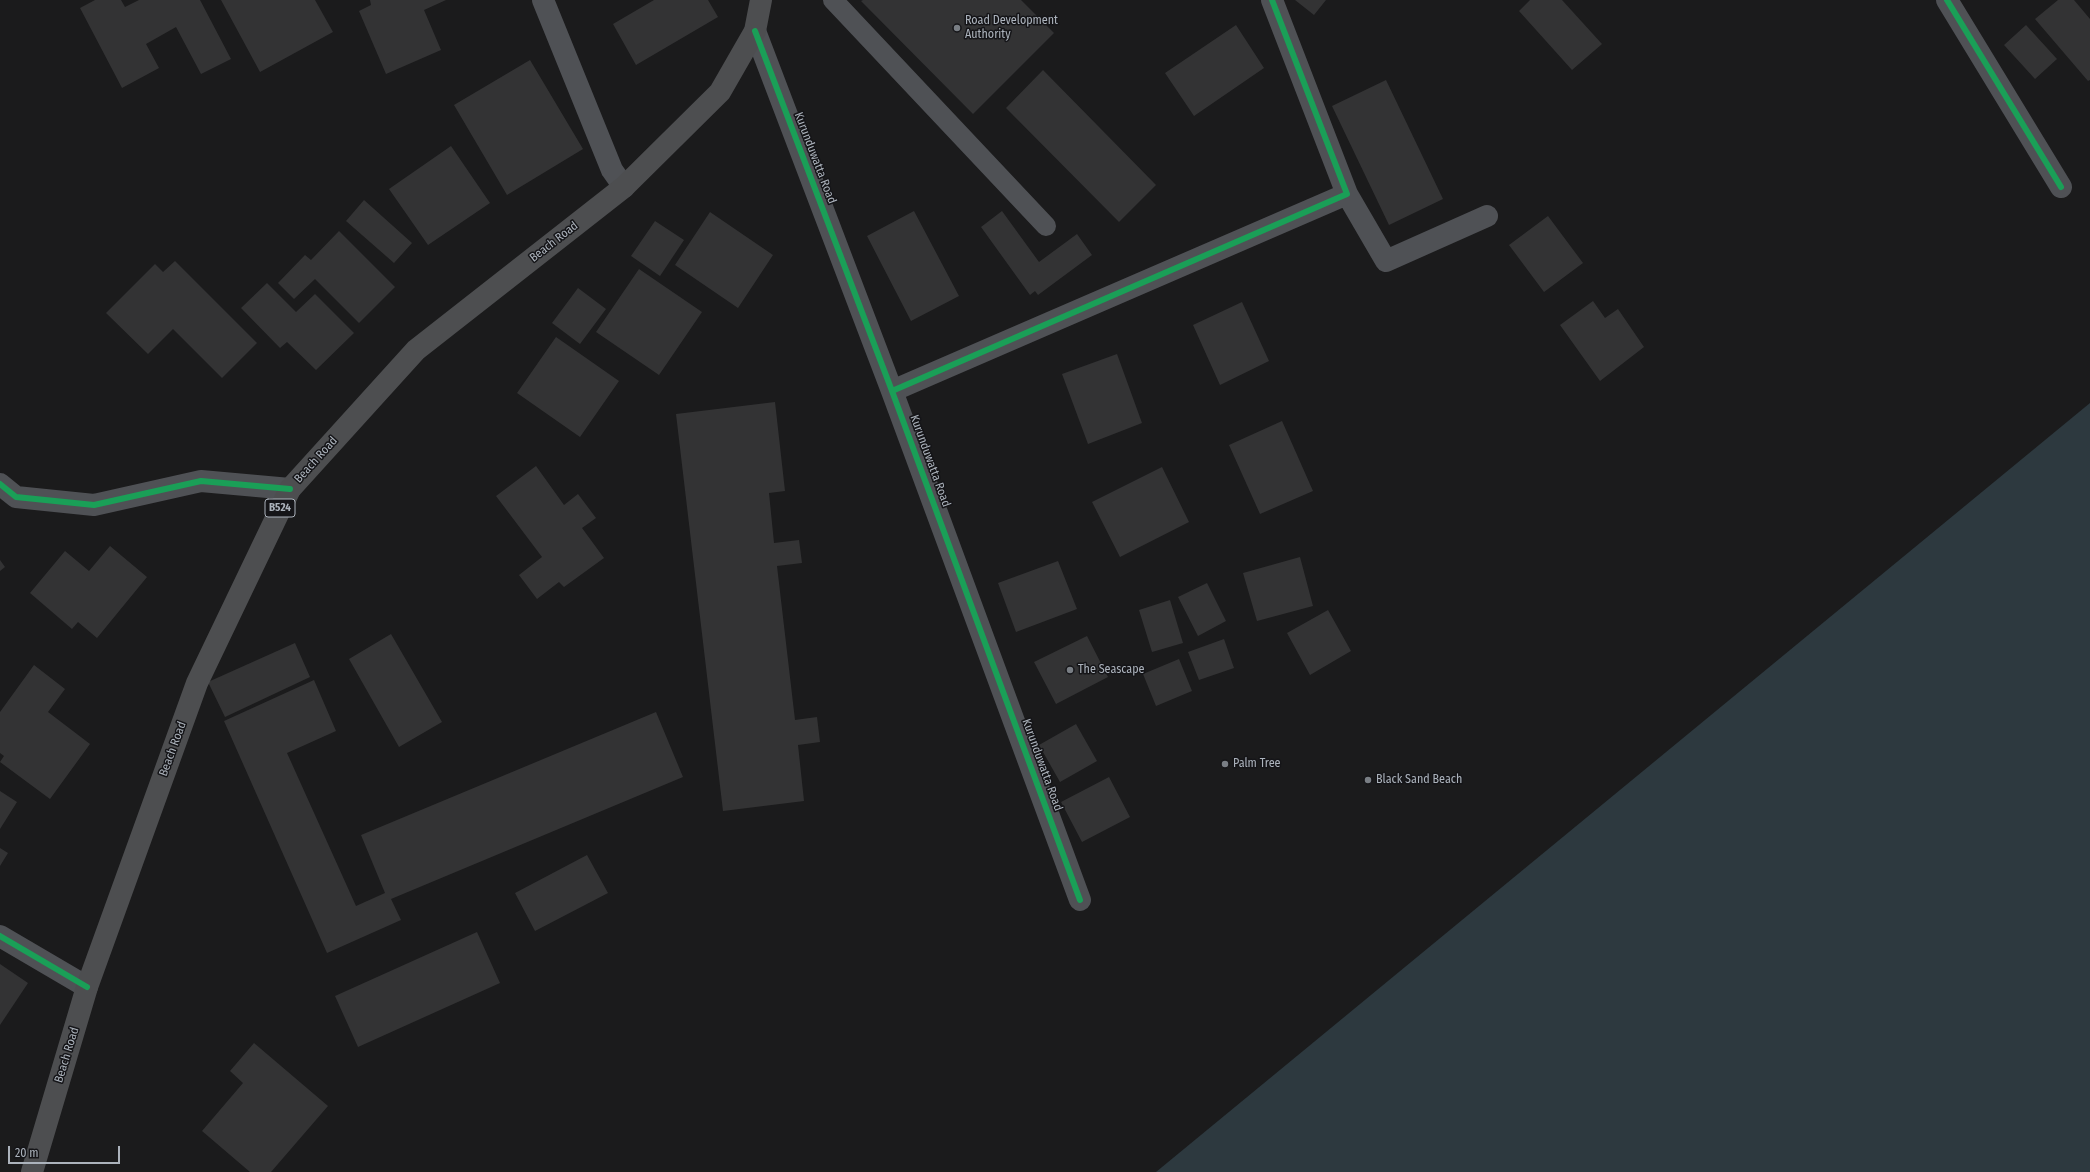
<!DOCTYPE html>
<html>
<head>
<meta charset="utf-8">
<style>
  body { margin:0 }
  #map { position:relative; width:2090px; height:1172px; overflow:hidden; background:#1b1b1c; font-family:"Fira Sans Condensed",sans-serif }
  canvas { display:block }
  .scale { position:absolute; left:8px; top:1146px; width:112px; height:18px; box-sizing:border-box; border:2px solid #acb3bc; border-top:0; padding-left:5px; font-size:12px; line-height:14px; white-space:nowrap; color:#acb3bc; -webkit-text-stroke:3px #151518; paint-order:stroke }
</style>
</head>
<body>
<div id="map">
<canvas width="2090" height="1172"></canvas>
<div class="scale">20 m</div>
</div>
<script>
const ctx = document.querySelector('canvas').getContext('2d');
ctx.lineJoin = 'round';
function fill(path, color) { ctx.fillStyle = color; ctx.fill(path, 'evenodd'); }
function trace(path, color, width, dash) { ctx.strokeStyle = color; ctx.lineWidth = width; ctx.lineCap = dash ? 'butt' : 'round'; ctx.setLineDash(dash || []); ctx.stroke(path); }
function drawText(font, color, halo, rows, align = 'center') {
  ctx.font = font + ' "Fira Sans Condensed",sans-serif'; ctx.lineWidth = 3; ctx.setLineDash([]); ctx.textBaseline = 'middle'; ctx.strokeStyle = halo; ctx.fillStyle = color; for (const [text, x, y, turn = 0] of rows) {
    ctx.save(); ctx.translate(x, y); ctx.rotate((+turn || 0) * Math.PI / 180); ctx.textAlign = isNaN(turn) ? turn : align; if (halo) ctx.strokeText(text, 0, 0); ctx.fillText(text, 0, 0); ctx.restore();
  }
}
const water = new Path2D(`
  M2090,403V1172H1156Z`);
const building = new Path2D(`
  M95,0H121L125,7L139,0H200L231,59L201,74L176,27L146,44L159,68L122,88L80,8Z
  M221,0H315L333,32L260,72Z
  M370,0H446L424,10L441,50L386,74L359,11L371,5Z
  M654,0H708L718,17L636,65L613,24Z
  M863,0H1021L1054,33L973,114L861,1Z
  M1295,0H1326L1314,15Z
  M1530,0H1562L1602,44L1572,70L1519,11Z
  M2058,0H2074L2090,19V80L2088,81L2035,19Z
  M1236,25L1264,68L1194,116L1165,73Z
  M2026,25L2057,59L2035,79L2004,45Z
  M530,60L583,149L507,195L454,105Z
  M1043,70L1156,185L1119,222L1006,108Z
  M1386,80L1443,199L1389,225L1332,106Z
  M451,146L490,203L428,245L389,189Z
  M364,200L412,243L394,263L346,221Z
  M914,211L959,296L911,321L867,236Z
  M1002,211L1039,262L1077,234L1092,255L1038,295L1035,291L1030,295L981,227Z
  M710,212L773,255L738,308L675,265Z
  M1548,216L1583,263L1544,292L1509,245Z
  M655,221L684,240L660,276L631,256Z
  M339,231L395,287L359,323L315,279L294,299L278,283L305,255L311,260Z
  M175,261L257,343L222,378L173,329L148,354L106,313L155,264L163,272Z
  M639,269L702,312L659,375L596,332Z
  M267,283L296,312L315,294L354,333L316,370L287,342L280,348L241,308Z
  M578,288L606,309L580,344L552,323Z
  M1593,301L1605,318L1618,309L1644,347L1600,381L1560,325Z
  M1242,302L1269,361L1220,385L1193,325Z
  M556,337L619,381L580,437L517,393Z
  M1117,354L1142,423L1088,444L1062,374Z
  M775,402L785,491L769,493L774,543L799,540L802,563L777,566L795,720L817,717L820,742L798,745L804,801L723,811L676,414Z
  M1282,421L1313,491L1260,514L1229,445Z
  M536,466L564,505L578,494L596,518L582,528L604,558L564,587L559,582L537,599L519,575L542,557L496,496Z
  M1162,467L1189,522L1120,557L1092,502Z
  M110,546L147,577L97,638L78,622L72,629L30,593L65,551L89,571Z
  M1300,557L1313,606L1257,621L1243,573Z
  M0,560L5,567L0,571Z
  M1058,561L1077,609L1016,632L998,583Z
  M1207,583L1226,621L1198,636L1178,597Z
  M1170,600L1183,643L1152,652L1139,610Z
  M1328,610L1351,651L1310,675L1287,633Z
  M391,634L442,722L399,747L349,659Z
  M1087,636L1108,677L1056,704L1034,662Z
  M1224,639L1234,668L1199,680L1188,652Z
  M295,643L310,677L225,717L208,682Z
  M1179,659L1192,691L1156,706L1143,674Z
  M34,665L65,689L48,712L90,744L50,799L0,762L4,756L0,753V712Z
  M314,680L336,731L287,753L356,906L385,893L361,835L656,712L683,777L391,899L401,920L327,953L224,721Z
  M1076,724L1097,761L1060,782L1039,745Z
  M1109,777L1130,817L1082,842L1061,802Z
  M0,791L17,802L0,829Z
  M0,848L8,853L0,866Z
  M587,855L608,893L535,931L515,893Z
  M477,932L500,983L358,1047L335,996Z
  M0,964L28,983L0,1025Z
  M254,1043L328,1106L271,1172H250L202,1131L243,1083L230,1071Z`);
const service = new Path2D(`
  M833,0L1046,226`);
const minor = new Path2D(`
  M543,0L612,170L624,187
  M1947,0L2061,187
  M755,31L892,391L1080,900
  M1347,194L1386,261L1487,216
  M892,391L1347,194L1272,0
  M0,484L16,497L94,505L201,481L290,489
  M0,936L87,987`);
const primary = new Path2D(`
  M32,1172L87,987L197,683L290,489L416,350L624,187L720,92L755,31L761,0`);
const cycleway = new Path2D(`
  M1947,0L2061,187
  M755,31L892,391L1080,900
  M892,391L1347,194L1272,0
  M0,484L16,497L94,505L201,481L290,489
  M0,936L87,987`);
const markers = [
  [957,28,4,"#797e84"],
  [1070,670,4,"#797e84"],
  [1225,764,4,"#797e84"],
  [1368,780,4,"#797e84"]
];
const shields = [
  [280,508,30]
];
const shieldNames = [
  ["B524",280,508]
];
const poiNames = [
  ["Road Development",965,21],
  ["Authority",965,35],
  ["The Seascape",1078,670],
  ["Palm Tree",1233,764],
  ["Black Sand Beach",1376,780]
];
const streetNames = [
  ["Kurunduwatta Road",815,158,69],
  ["Beach Road",554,242,-38],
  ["Beach Road",316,460,-48],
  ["Kurunduwatta Road",930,461,70],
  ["Beach Road",173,749,-70],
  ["Kurunduwatta Road",1042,765,70],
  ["Beach Road",67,1055,-73]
];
fill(water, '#2d393f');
fill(building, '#333334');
trace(service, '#4f5155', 20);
trace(minor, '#4f5155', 22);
trace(primary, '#4d4e50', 22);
trace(cycleway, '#1a9f57', 6);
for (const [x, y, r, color] of markers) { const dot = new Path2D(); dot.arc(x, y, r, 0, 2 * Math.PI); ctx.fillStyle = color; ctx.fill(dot); trace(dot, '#151518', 1.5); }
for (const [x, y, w] of shields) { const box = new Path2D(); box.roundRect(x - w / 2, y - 9, w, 18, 3); ctx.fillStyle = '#151518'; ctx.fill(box); trace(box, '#acb3bc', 1); }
drawText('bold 11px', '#acb3bc', null, shieldNames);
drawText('12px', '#acb3bc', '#151518', poiNames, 'left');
drawText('12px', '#acb3bc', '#151518', streetNames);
</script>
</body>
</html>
